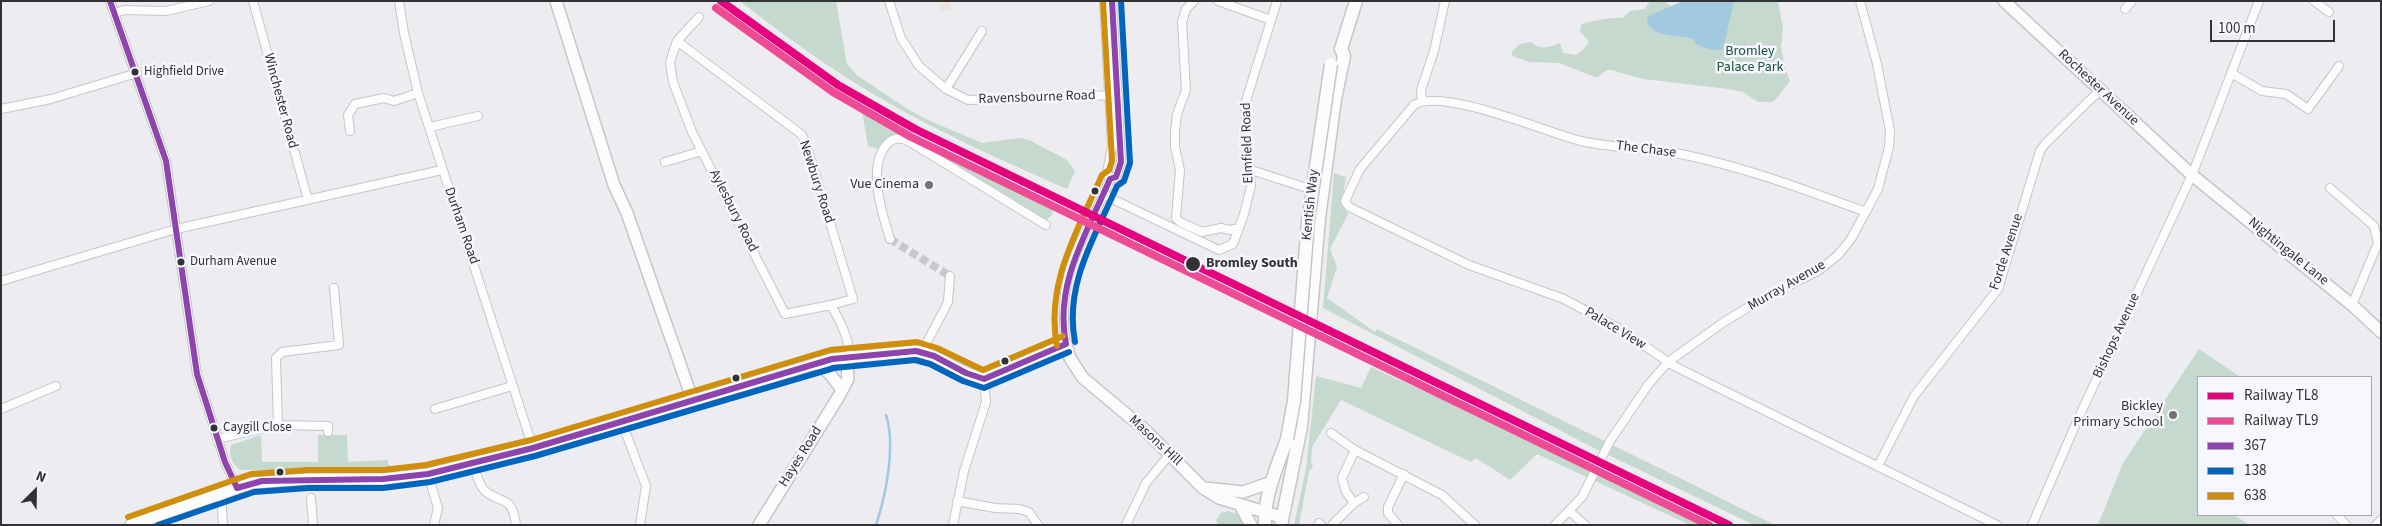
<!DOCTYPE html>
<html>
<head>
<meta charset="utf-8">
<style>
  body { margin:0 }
  #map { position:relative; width:2382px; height:526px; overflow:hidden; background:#ececf1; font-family:"Source Sans 3",sans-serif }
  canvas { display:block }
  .frame { position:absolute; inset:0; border:2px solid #323236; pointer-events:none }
  .legend { position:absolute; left:2197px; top:376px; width:175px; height:140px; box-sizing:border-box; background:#f7f7ff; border:1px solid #a8a8af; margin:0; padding:6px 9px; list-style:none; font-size:15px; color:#323236 }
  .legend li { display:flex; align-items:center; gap:10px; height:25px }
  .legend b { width:25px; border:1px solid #a8a8af }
  .north { position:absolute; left:10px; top:466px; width:50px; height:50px; -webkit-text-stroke:4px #f7f7ff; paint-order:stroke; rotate:23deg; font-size:14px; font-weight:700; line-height:20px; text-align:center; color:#323236 }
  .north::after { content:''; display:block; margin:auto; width:18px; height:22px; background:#323236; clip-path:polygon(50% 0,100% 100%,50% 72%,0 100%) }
  .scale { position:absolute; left:2210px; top:20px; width:125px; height:22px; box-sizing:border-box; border:2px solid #323236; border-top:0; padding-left:6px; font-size:15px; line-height:18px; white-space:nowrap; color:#323236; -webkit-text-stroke:4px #f7f7ff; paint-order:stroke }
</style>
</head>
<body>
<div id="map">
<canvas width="2382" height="526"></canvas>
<div class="frame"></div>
<ul class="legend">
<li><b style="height:6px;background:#e5007d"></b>Railway TL8</li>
<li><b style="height:6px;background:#ee4b95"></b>Railway TL9</li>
<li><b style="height:6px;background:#8e44ad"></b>367</li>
<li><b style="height:6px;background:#0065bd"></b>138</li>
<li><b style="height:6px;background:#d08f0b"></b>638</li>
</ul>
<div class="north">N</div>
<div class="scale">100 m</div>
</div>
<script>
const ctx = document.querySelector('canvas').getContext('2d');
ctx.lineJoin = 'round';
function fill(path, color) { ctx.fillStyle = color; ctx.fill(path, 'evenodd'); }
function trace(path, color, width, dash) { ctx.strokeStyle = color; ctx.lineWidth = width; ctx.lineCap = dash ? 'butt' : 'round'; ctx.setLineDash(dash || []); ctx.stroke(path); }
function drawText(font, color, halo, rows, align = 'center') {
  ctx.font = font + ' "Source Sans 3",sans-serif'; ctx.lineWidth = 5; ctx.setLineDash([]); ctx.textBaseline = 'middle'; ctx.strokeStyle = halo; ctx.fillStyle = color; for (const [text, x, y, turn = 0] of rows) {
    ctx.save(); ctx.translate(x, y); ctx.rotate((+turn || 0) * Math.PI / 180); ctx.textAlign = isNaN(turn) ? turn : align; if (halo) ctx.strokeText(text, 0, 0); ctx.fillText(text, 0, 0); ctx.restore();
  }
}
const medical = new Path2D(`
  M939,1H951V10L940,11Z`);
const green = new Path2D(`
  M740,1H836L847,64L858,76L909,110L928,120L982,143L1019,138L1029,140L1067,160L1075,171L1067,189C994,157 922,125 855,83C815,58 777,30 740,1Z
  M1650,1H1664L1670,5V10L1730,1H1778L1783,29L1781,47L1785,68L1790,81L1776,99L1772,102H1758L1743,92L1729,89L1643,79L1611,70H1607L1598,77H1595L1559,63L1529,62L1512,56V51L1520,44L1531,42C1541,51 1550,47 1560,43L1563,53L1576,55L1584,49L1589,42L1580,31L1581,25C1589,21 1613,17 1622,18L1630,11L1645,9Z
  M862,111L947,156L1054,209L1051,216L1045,221L908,138L886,141L879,149L868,146Z
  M1334,173L1346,177L1341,205L1348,214L1330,249L1337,267L1327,298L1375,332L1377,329L1775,525H1754L1598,450L1323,308Z
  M2199,349L2240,377H2198V515H2234L2250,525H2098L2123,463Z
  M1371,367L1556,451L1710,525H1690L1537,454L1510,480L1476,458L1471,462L1341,400L1312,447L1311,462L1313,466L1309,472L1299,525H1294L1306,469L1316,376L1361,388Z
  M261,435L262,462H318V435H347L348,462L387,460L391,470H240C232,464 228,454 231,445Z
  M1228,511L1238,514L1245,525H1218L1216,520L1221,513Z`);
const water = new Path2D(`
  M1683,1H1734L1723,49C1713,51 1706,49 1696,44L1694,39C1679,34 1657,39 1647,23L1648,16Z`);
const stream = new Path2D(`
  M876,525C886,495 896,445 886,415`);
const streetTunnel = new Path2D(`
  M890,239L950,276`);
const street = new Path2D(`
  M110,1L166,161L197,374L225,462L237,488
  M253,1L308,200
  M399,1L404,33L418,93L533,448
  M889,1L901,38L919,66L946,89L968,100L1118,95
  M1104,1L1112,146L1107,173L1110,179
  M1194,1L1186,9L1182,22L1186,90L1177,114L1175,132V147L1180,170L1176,218L1180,222L1202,232L1221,228L1230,230L1239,228
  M1218,1L1271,20
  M2314,1L2329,12
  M2125,9L2132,1
  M115,13L124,10L166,11L209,1
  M699,17L677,41L670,62L673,82L692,132L785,314L831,305C840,321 849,338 850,357
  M677,41L801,134L806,143L853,299L831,305
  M2231,73L2262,91L2286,94L2308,109L2339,66
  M946,89L982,31
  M1422,100L1421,90L1434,51L1445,1
  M1,109L51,99L137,73
  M430,127L478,116
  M350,131L348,115L355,104L384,98L394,101L418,93
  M665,162L702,151
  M1251,170L1304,187
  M2330,188L2374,226L2378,243L2352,305
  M1104,195L1219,250L1233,244L1244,214L1251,186L1245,104L1277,1
  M1866,212C1808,191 1750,169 1690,156C1654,148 1617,149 1581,141C1548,133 1442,87 1414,105L1360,169L1345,201L1349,207L1469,265L1564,299L1620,329L1674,366L1997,525
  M890,239C882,213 866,165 888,143C894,137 903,138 910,142L1046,225
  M1,281L176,229L442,170
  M1066,344C1064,335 1064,327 1064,317C1062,260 1091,229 1110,179L1116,177L1121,162L1112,1
  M922,352L948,302L950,276
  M1,409L56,386
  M435,409L512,386
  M622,423L646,486L640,525
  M278,425L276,358L282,352L339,345L334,288
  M1331,433L1355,450L1442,495L1475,525
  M217,439L278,425L328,426V432
  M473,464C476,473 478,483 484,490C500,505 512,493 516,525
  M1878,466L1914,396L1998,289L2040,151L2045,144L2100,90
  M428,474L438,508L434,525
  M221,493L223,525
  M311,498L313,525
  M957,501L995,508L1019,509L1029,512L1038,525
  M1354,503L1364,497
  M1569,511L1585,525
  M2337,515L2346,525
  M1319,523L1321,525
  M953,525L964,471L986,402L984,379
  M1126,525L1146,483L1170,454
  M1332,525L1354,503L1346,492L1342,478L1355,450
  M1398,525L1388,513V507L1404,474
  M1555,525L1582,497L1610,441L1648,385L1668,362L1724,322L1760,300L1818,271L1838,255L1851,239L1878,189L1889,147L1890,131L1877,64L1860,1
  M2032,525L2078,419L2192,175L2259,1
  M2376,525L2381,520`);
const secondary = new Path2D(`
  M556,1L614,185L627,213L693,401
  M2004,1L2192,175L2352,305L2381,332
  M817,363L830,374L842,390
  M1205,488L1243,492L1272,482
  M1240,505L1251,525
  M131,525L252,483L308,479H383L428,474L533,448L832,359L916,351C941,355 959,374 984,379L1066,344L1070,358L1083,378L1144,429L1203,488L1219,498L1281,517
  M759,525L839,396L848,379L847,365L850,357`);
const primary = new Path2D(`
  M1265,525C1264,495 1277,467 1287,439
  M1281,525L1301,427L1319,218L1335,99L1344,56L1341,49L1356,1`);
const rail = new Path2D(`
  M980,167L1037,189`);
const primaryBridge = new Path2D(`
  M1287,439L1294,401L1308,221L1331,64`);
const bus1 = new Path2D(`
  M110,1L166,161L197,374L225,462L237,488
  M1066,344C1054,283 1087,233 1110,179L1116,177L1121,162L1112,1
  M237,488L262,481L383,479L428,474L533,448L832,359L916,351L934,356L966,373L984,379L1066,344`);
const bus2 = new Path2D(`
  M1075,342C1064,284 1095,237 1117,186L1124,181L1130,163L1121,1
  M158,525L254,492L308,488H383L430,482L535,456L834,368L915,360L930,364L963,381L984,388L1069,352`);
const bus3 = new Path2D(`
  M1057,346C1045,283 1078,230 1102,175L1109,170L1112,161L1103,1
  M128,517L251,474L308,470H383L426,465L531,440L830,350L917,342L937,348L983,370L1063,336`);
const rail1 = new Path2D(`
  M721,1L838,85L915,129L1729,525`);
const rail2 = new Path2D(`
  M716,8L833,92L911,137L1709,525`);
const markers = [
  [135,72,4.5,"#323236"],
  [929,185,5,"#737377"],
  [1095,191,4.5,"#323236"],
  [181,262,4.5,"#323236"],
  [1193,264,8,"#323236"],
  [1005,361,4.5,"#323236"],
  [736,378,4.5,"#323236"],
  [2173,415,5,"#737377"],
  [214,428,4.5,"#323236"],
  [280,472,4.5,"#323236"]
];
const busNames = [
  ["Highfield Drive",144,72],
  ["Durham Avenue",190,262],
  ["Caygill Close",223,428]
];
const parkNames = [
  ["Bromley",1750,52],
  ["Palace Park",1750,68]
];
const streetNames = [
  ["Rochester Avenue",2098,88,43],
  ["Ravensbourne Road",1037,98,-2],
  ["Winchester Road",280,101,75],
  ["Elmfield Road",1248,143,-92],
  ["The Chase",1646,150,7],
  ["Newbury Road",816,182,72],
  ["Kentish Way",1311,205,-84],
  ["Aylesbury Road",733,211,63],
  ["Durham Road",461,226,71],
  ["Forde Avenue",2007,252,-72],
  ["Nightingale Lane",2288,252,39],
  ["Murray Avenue",1787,286,-30],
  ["Palace View",1615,329,31],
  ["Bishops Avenue",2117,336,-65],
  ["Masons Hill",1155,441,43],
  ["Hayes Road",801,457,-58]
];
const poiNames = [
  ["Vue Cinema",919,185],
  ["Bickley",2163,407],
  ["Primary School",2163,423]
];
const stopNames = [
  ["Bromley South",1206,264]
];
fill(medical, '#ede5dd');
fill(green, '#c5d9cf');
fill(water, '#a1c9e0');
trace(stream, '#a1c9e0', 2.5);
trace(streetTunnel, '#c7c7cc', 8, [8, 4]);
trace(street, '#c6c6c9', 10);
trace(secondary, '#c6c6c9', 14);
trace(primary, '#c6c6c9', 15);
trace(street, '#fcfcfd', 8);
trace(secondary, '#fcfcfd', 11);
trace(primary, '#fcfcfd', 12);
trace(rail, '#ceced0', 2.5, [9, 9]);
trace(primaryBridge, '#c6c6c9', 15, []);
trace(primaryBridge, '#fcfcfd', 12);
trace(bus1, '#8e44ad', 6);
trace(bus2, '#0065bd', 6);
trace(bus3, '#d08f0b', 6);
trace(rail1, '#e5007d', 8);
trace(rail2, '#ee4b95', 8);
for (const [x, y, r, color] of markers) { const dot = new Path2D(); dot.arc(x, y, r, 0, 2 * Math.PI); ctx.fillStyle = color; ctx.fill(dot); trace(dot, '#f7f7ff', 2); }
drawText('13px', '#323236', '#f7f7ff', busNames, 'left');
drawText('14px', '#135435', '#f7f7ff', parkNames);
drawText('14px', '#323236', '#f7f7ff', streetNames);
drawText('14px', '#323236', '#f7f7ff', poiNames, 'right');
drawText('bold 14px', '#323236', '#f7f7ff', stopNames, 'left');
</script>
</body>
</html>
